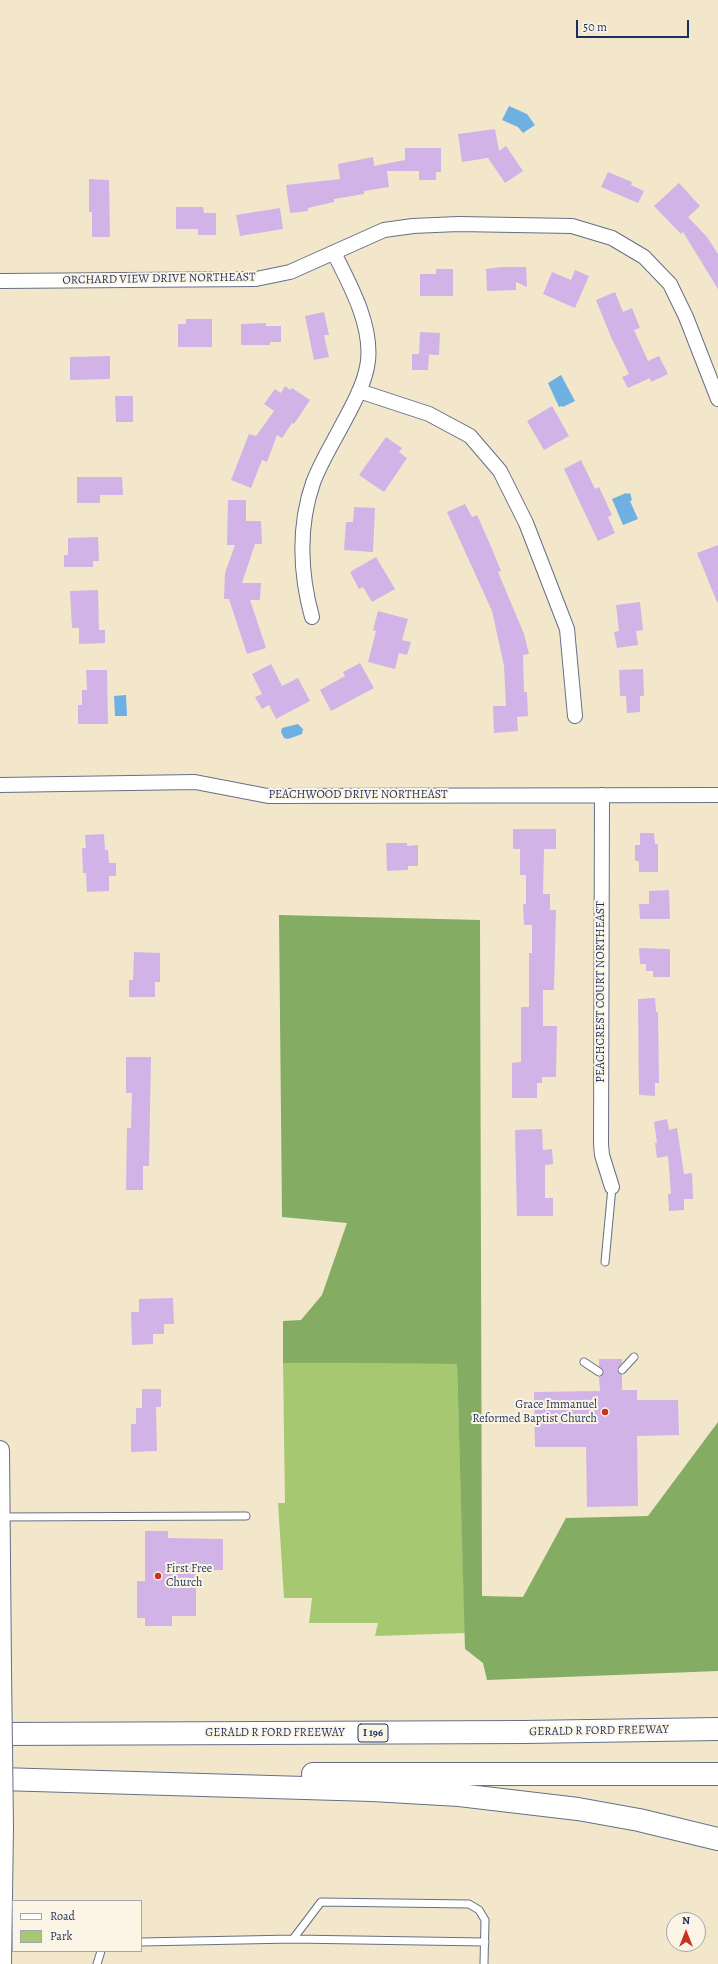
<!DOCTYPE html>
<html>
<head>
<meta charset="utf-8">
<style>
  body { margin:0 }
  #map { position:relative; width:718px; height:1964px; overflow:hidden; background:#f2e7cb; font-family:Alegreya,serif }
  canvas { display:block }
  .legend { position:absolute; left:12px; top:1900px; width:130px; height:52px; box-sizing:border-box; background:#fcf5e5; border:1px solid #a2a6af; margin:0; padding:5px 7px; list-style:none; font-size:12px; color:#1b2f5e }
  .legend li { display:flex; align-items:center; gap:8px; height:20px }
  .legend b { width:20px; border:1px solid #a2a6af }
  .north { position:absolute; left:666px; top:1912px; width:40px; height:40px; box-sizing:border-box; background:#fcf5e5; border:1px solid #a2a6af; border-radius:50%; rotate:0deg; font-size:11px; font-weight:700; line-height:16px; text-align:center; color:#1b2f5e }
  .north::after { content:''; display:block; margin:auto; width:14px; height:18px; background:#c8321e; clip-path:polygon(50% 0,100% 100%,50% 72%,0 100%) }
  .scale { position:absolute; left:576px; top:20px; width:113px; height:18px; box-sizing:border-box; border:2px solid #1b2f5e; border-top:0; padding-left:5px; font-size:12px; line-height:14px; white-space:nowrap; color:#1b2f5e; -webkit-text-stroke:3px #fcf5e5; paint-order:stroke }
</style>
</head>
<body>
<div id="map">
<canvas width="718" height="1964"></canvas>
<ul class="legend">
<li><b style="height:5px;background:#fff"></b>Road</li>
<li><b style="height:11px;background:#a6c871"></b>Park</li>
</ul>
<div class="north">N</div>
<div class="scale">50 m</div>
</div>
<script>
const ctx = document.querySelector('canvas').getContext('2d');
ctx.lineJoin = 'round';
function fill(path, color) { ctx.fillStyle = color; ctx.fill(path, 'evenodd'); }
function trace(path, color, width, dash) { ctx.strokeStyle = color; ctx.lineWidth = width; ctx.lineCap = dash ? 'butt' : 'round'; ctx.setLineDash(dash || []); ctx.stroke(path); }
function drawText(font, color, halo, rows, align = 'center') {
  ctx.font = font + ' Alegreya,serif'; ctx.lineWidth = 4; ctx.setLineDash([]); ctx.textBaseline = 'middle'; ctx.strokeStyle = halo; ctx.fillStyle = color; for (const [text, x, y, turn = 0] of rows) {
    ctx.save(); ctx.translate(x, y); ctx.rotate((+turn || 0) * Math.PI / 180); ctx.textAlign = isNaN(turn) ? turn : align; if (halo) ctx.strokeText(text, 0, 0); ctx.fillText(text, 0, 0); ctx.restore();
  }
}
const green = new Path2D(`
  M283,1363L457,1364L465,1633L375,1636L378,1623H309L312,1598H284L278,1503H285Z`);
const forest = new Path2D(`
  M279,915L480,920L482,1596L523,1597L566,1518L648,1516L718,1422V1671L487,1680L483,1663L465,1649L457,1364L283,1363V1321L301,1320L322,1295L347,1223L282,1217Z`);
const water = new Path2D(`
  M509,106L527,114L535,125L523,133L518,127L502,120Z
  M561,375L575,401L563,407L562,406L559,407L548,383Z
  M626,493L627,494L630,493L632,500L630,501L638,519L623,525L612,499Z
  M126,695L127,716H115L114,696Z
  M298,724L303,729L302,734L288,739L284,738L281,732L282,728Z`);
const building = new Path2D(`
  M495,129L499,151L506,146L523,171L505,183L488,158L462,162L458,134Z
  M405,148H441V172H436V180H419V171H387L389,187L364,191V194L334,199V202L308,208V211L290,213L286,185L340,179L338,164L373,157L374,166L405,160Z
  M608,172L632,182L631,185L644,191L638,203L601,187Z
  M89,179L109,180L110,237H92V212H89Z
  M679,183L700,206L688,217L707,237L718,254V289L683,232L681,234L654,206Z
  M176,207H203L204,213H216V235H198V229H176Z
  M280,208L283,229L240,236L236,215Z
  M501,267H526L527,287L516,282V290L487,291L486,269Z
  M436,269H453V296H420V274H436Z
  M575,270L589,276L575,308L543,294L552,272L571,280Z
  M615,292L623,312L632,308L640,328L634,330L648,361L659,356L668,374L651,382L650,378L628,388L622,377L629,374L611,337L596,300Z
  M324,312L329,335H324L329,357L314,360L305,316Z
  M186,319H212V347H178V324H186Z
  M266,323V326H281V342H270V345H241V324Z
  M420,332L440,333L439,355L419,354Z
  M412,354H429L428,370H412Z
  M110,356V379L70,380V357Z
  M285,386L290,390L292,388L310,400L294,424L292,423L282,438L277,435L267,462L262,460L251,488L231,480L249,434L256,436L274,411L264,404L275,389L281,393Z
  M115,396H133V422H116Z
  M552,406L569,436L544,450L527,421Z
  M386,437L402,448L399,452L407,458L384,492L359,475Z
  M581,460L595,489L599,487L612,515L608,517L615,533L598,541L564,469Z
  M77,477H122L123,495H100V503H77Z
  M228,500H246V521H261L262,544H255L242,583H261L260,600H250L266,648L247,654L229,599H224L225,573L235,545H227Z
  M465,504L472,517L477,515L489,542L501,571L498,572L524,634L529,654L523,655L524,692H527L528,716L517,717L518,731L494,733L493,706H506L504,666L492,611L447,512Z
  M354,507L375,508L373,552L344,550L346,522H353Z
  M98,537L99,561H93V567H64V555H68V538Z
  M718,545V602H717L697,553Z
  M376,557L395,589L372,602L363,587L359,589L350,572Z
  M98,590L99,630H105V643L79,644V628H72L70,591Z
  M640,602L643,630L636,631L638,645L617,648L614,632L619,631L616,605Z
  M378,611L408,619L402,640L411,642L407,655L399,653L395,669L368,662L376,631L373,630Z
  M360,663L374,688L331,711L320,690L345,676L343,672Z
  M271,664L282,686L298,678L310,701L276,719L269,705L262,709L255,697L262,694L252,674Z
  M643,669L644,696H640V712L627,713L626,696H620L619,670Z
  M86,670H107L108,724H78V705H82V690H87Z
  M513,829H556V849H544L543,894H550V910H556L554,990H543V1026H557L556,1077H542V1083H537V1098H512V1063L521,1062V1007H529V953H532V925H524L523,904H526V875H520V849H513Z
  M640,833H654L655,844H658V872H639V862L635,860V845H640Z
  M104,834L105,850H108L109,863H116V876H109V891L87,892L86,873H83L82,848H86L85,835Z
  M386,843H407V846L418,845V866H408V870L387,871Z
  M669,890L670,919H640L639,904H649V891Z
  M639,948L670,949V977H653V971H646V964H640Z
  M134,952L160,953V982H155V997H129V980H133Z
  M655,998L656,1012H658L659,1083H655V1096L639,1095L638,999Z
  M126,1057H151L149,1166H143V1190H126L127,1128H131L132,1093H126Z
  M667,1119L669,1130L677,1128L684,1174L692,1173L693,1199H684V1210L669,1211L668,1194H671L668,1156L657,1158L655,1143H657L654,1122Z
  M542,1129L543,1150L552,1149L553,1164L545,1165V1198H553V1216H517L515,1130Z
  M173,1298L174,1324H164V1334H153V1344L132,1345L131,1312H139V1299Z
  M599,1359H622V1363L617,1369L618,1373L622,1375V1390H637V1400H678L679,1435L637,1436L638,1506L587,1507L586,1447H535L534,1392L600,1391L599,1377L604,1372L599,1366Z
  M142,1389H161V1407H156L157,1451L131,1452V1424H136V1408H142Z
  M145,1531H168V1538L223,1539V1570H196V1616H172V1626H145V1618H137V1581H145Z`);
const service = new Path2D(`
  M605,1262L612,1187
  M584,1362L599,1372
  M622,1370L634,1357
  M0,1517L246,1516
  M293,1939L485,1942
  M141,1942L293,1939L321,1902L469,1904L479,1910L485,1920L484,1964
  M97,1964L101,1951`);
const minor = new Path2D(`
  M0,281L256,279L290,272L384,230L413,226L458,224L572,226L612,238L644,257L670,284L686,317L718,399
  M359,391L429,414L470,436L500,471L526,523L567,629L575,716
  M312,617C300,574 298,526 313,483C320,464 331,446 340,429C351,408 365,385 368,361C372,324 350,285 334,253
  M0,785L195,782L268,796L718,795
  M602,795L601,1144L602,1155L612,1187`);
const tertiary = new Path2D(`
  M0,1450L2,1670
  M2,1964L4,1827`);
const motorway = new Path2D(`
  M0,1734L525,1732L718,1729
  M313,1774H718
  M0,1779L372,1790L459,1795L578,1809L639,1820L718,1839`);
const tertiaryBridge = new Path2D(`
  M2,1670L4,1827`);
const markers = [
  [605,1412,4,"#c8321e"],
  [158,1576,4,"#c8321e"]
];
const shields = [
  [373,1733,30]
];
const shieldNames = [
  ["I 196",373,1733]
];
const streetNames = [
  ["ORCHARD VIEW DRIVE NORTHEAST",159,279,-1],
  ["PEACHWOOD DRIVE NORTHEAST",358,795],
  ["PEACHCREST COURT NORTHEAST",601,992,-90],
  ["GERALD R FORD FREEWAY",599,1731,-1],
  ["GERALD R FORD FREEWAY",275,1733]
];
const poiNames = [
  ["Grace Immanuel",597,1405],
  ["Reformed Baptist Church",597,1419],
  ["First Free",166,1569,"left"],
  ["Church",166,1583,"left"]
];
fill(green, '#a6c871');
fill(forest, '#84ac63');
fill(water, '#6fb0e3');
fill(building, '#d1b3e7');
trace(service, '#666f84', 9);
trace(minor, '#666f84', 16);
trace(tertiary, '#666f84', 20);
trace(motorway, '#666f84', 24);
trace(service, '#fff', 7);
trace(minor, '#fff', 14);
trace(tertiary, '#fff', 18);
trace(motorway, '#fff', 22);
trace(tertiaryBridge, '#666f84', 20, []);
trace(tertiaryBridge, '#fff', 18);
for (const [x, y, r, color] of markers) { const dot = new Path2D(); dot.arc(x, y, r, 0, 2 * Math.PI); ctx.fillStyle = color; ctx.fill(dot); trace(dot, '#fcf5e5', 1.5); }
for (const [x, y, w] of shields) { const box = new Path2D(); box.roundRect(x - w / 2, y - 9, w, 18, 3); ctx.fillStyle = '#fcf5e5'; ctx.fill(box); trace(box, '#1b2f5e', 1); }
drawText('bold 11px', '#1b2f5e', null, shieldNames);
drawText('12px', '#1b2f5e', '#fcf5e5', streetNames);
drawText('12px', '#1b2f5e', '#fcf5e5', poiNames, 'right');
</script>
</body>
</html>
